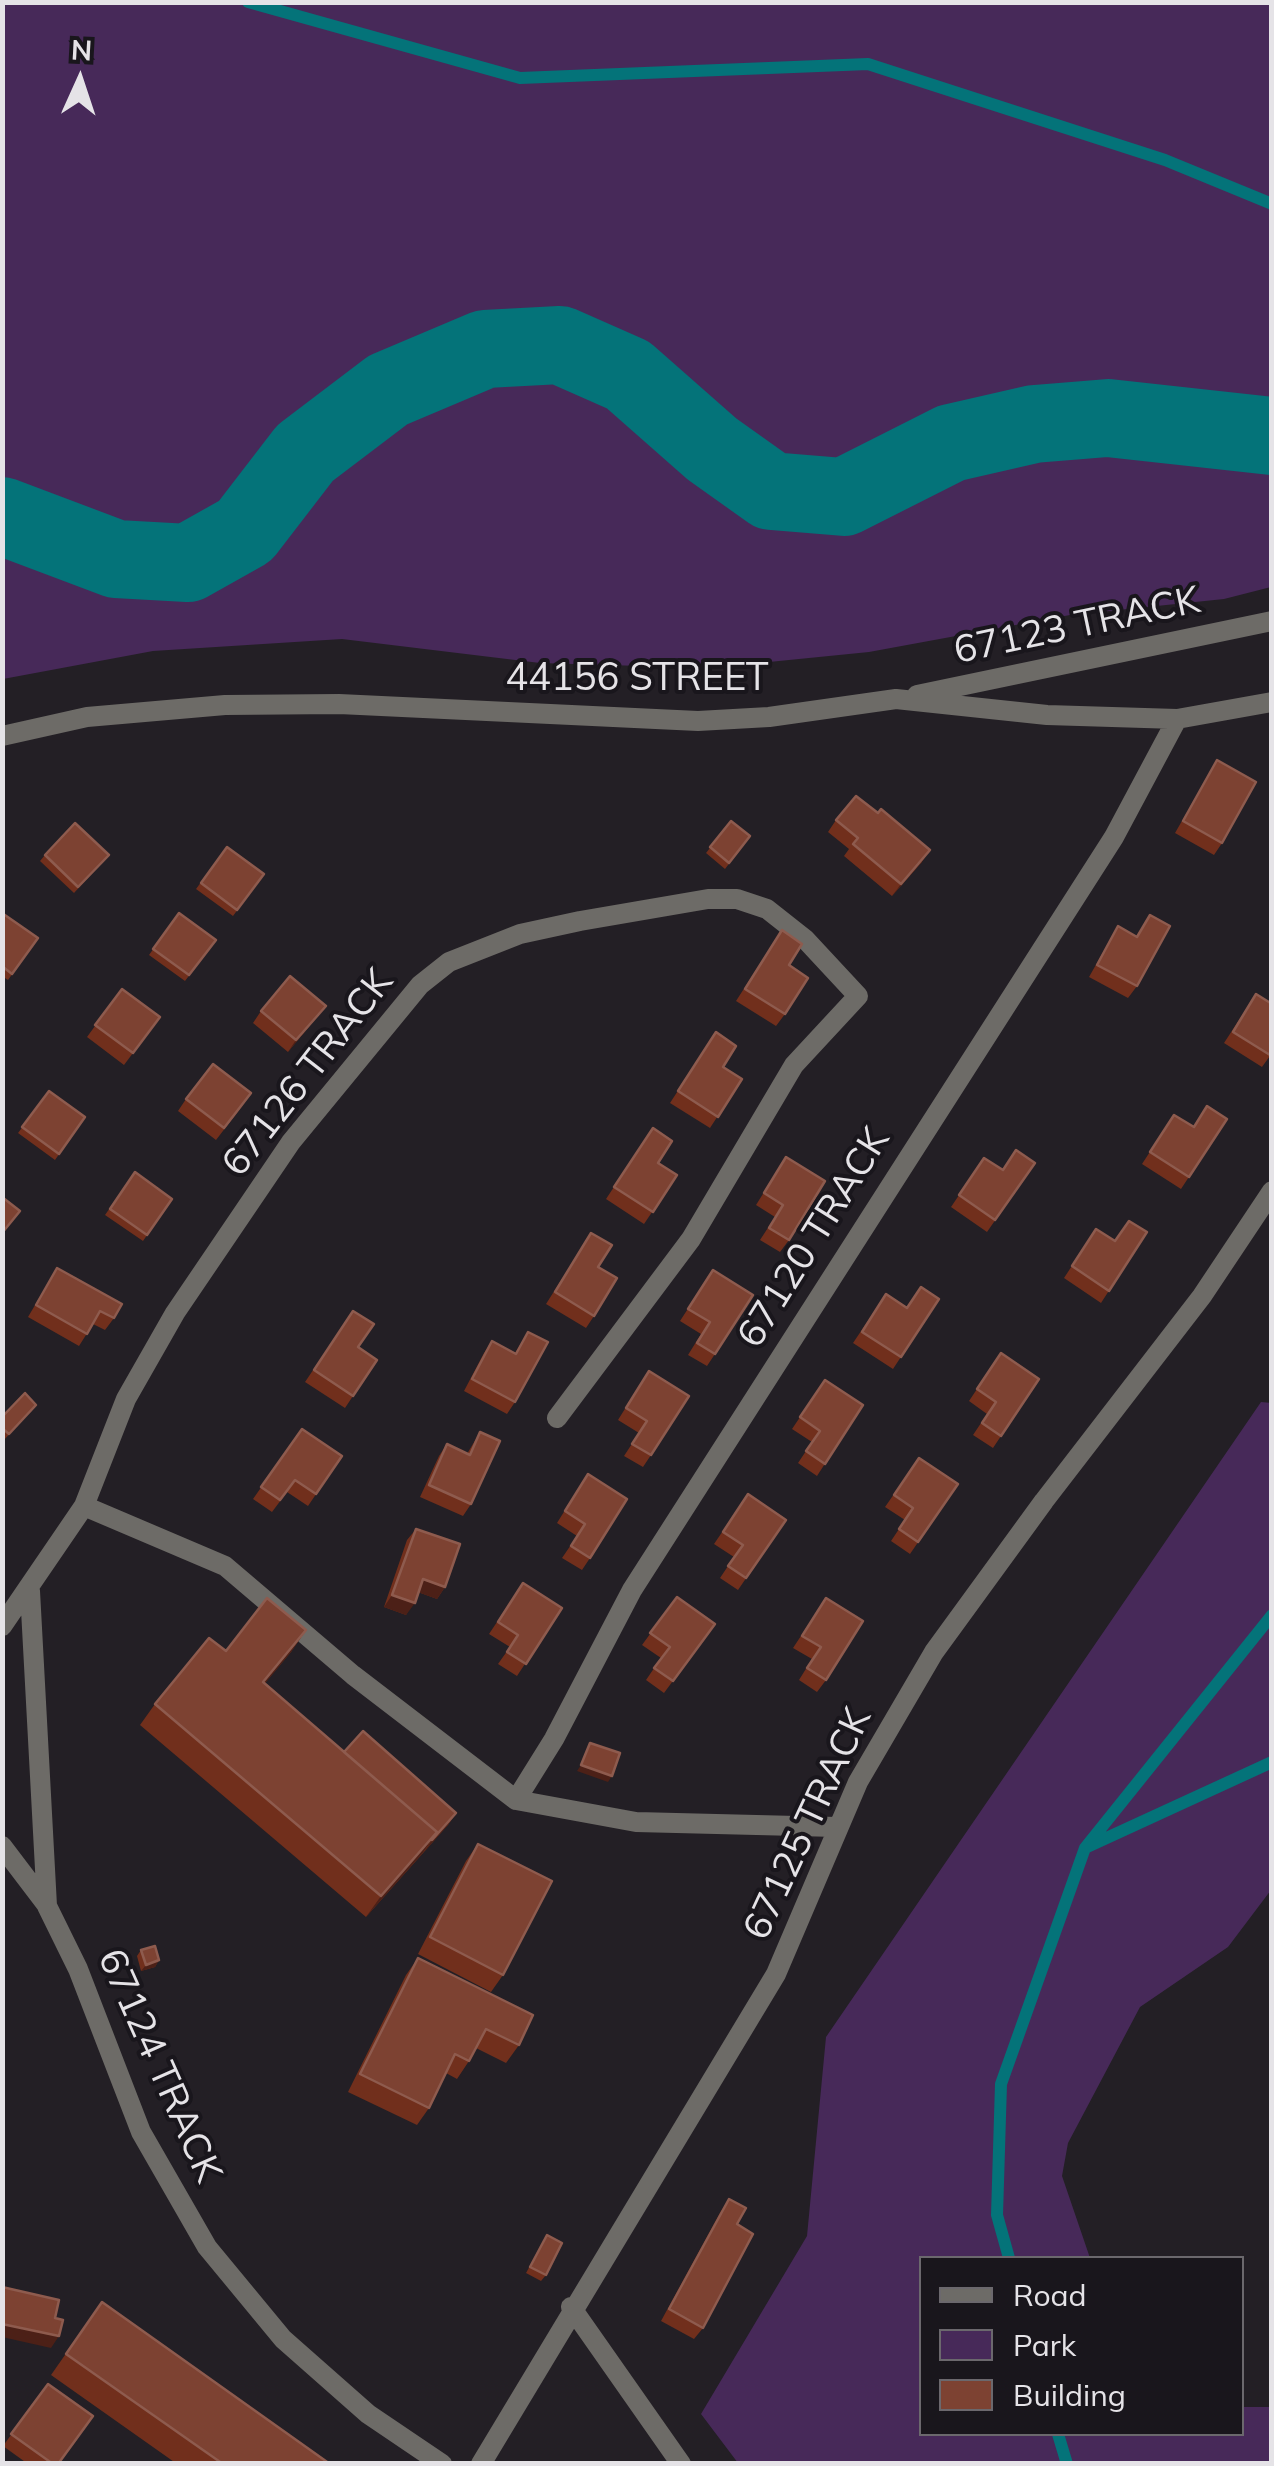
<!DOCTYPE html>
<html>
<head>
<meta charset="utf-8">
<style>
  body { margin:0 }
  #map { position:relative; width:1274px; height:2466px; overflow:hidden; background:#231f25; font-family:Mulish,sans-serif }
  canvas { display:block }
  .frame { position:absolute; inset:0; border:5px solid #e5e3e7; pointer-events:none }
  .legend { position:absolute; left:919px; top:2256px; width:325px; height:180px; box-sizing:border-box; background:#19161c; border:2px solid #6b686d; margin:0; padding:12px 18px; list-style:none; font-size:30px; color:#e5e3e7 }
  .legend li { display:flex; align-items:center; gap:20px; height:50px }
  .legend b { width:50px; border:2px solid #6b686d }
  .north { position:absolute; left:30px; top:30px; width:100px; height:100px; -webkit-text-stroke:8px #19161c; paint-order:stroke; rotate:3deg; font-size:28px; font-weight:700; line-height:40px; text-align:center; color:#e5e3e7 }
  .north::after { content:''; display:block; margin:auto; width:35px; height:45px; background:#e5e3e7; clip-path:polygon(50% 0,100% 100%,50% 72%,0 100%) }
</style>
</head>
<body>
<div id="map">
<canvas width="1274" height="2466"></canvas>
<div class="frame"></div>
<ul class="legend">
<li><b style="height:12px;background:#6d6b67"></b>Road</li>
<li><b style="height:28px;background:#472959"></b>Park</li>
<li><b style="height:28px;background:#7d4232"></b>Building</li>
</ul>
<div class="north">N</div>
</div>
<script>
const ctx = document.querySelector('canvas').getContext('2d');
ctx.lineJoin = 'round';
function fill(path, color) { ctx.fillStyle = color; ctx.fill(path, 'evenodd'); }
function trace(path, color, width, dash) { ctx.strokeStyle = color; ctx.lineWidth = width; ctx.lineCap = dash ? 'butt' : 'round'; ctx.setLineDash(dash || []); ctx.stroke(path); }
function drawText(font, color, halo, rows, align = 'center') {
  ctx.font = font + ' Mulish,sans-serif'; ctx.lineWidth = 8; ctx.setLineDash([]); ctx.textBaseline = 'middle'; ctx.strokeStyle = halo; ctx.fillStyle = color; for (const [text, x, y, turn = 0] of rows) {
    ctx.save(); ctx.translate(x, y); ctx.rotate((+turn || 0) * Math.PI / 180); ctx.textAlign = isNaN(turn) ? turn : align; if (halo) ctx.strokeText(text, 0, 0); ctx.fillText(text, 0, 0); ctx.restore();
  }
}
const green = new Path2D(`
  M3,2L1271,3V587L1224,599L1070,615L869,652L709,668L540,663L342,639L153,651L3,679Z
  M1261,1402L1272,1403L1271,1890L1228,1947L1140,2007L1068,2143L1062,2176L1090,2258H922V2434H1242V2407H1271V2463H738L701,2414L807,2236L826,2037Z`);
const stream = new Path2D(`
  M248,2L520,78L868,64L1165,160L1272,204
  M1087,1847L1272,1762
  M1009,2258L997,2215L1001,2084L1085,1848L1272,1615
  M1058,2434L1067,2464`);
const river = new Path2D(`
  M2,516L116,559L188,563L245,531L305,453L388,390L485,349L560,345L628,375L712,449L771,491L844,497L951,443L1034,424L1108,418L1272,436`);
const street = new Path2D(`
  M917,695L1272,621
  M2,736L87,717L225,705L339,704L698,721L769,717L896,699L1047,715L1177,719L1272,702
  M84,1506L225,1566L353,1675L516,1800L636,1822L837,1827
  M30,1591L47,1906L78,1969L141,2132L207,2247L283,2339L368,2414L442,2464
  M2,1626L84,1506L126,1399L175,1313L291,1142L420,985L449,962L520,934L580,921L708,899H737L767,909L805,939L858,996L794,1065L691,1239L557,1418
  M516,1800L554,1739L632,1590L1114,837L1177,719
  M2,1846L46,1904
  M571,2307L681,2464
  M481,2464L776,1974L858,1782L934,1652L1044,1501L1202,1296L1272,1191`);
const wall = new Path2D(`
  M1217,760L1222,843L1214,855L1175,833Z
  M878,813L922,862L892,896L844,856L849,849L828,832L836,820Z
  M731,821L750,836L725,869L706,853Z
  M227,847L264,874L233,916L196,889Z
  M45,855H109L74,893L40,861Z
  M2,913L38,938L8,980L2,976Z
  M179,913L216,940L185,981L149,955Z
  M1150,915L1137,986L1128,998L1089,977L1118,926L1136,937Z
  M774,942L789,965L785,1014L776,1026L736,1001Z
  M122,989L160,1017L124,1065L87,1037Z
  M1256,994L1272,1053L1262,1067L1224,1043Z
  M326,1006L288,1052L253,1023L261,1011Z
  M716,1032L723,1067L742,1079L710,1128L670,1103Z
  M49,1091L85,1117L55,1160L18,1133Z
  M186,1099L243,1105L216,1140L178,1111Z
  M1174,1115L1193,1127L1227,1119L1181,1189L1142,1164Z
  M653,1128L658,1163L677,1175L644,1224L606,1199Z
  M786,1157L789,1240L780,1252L760,1240L775,1217L756,1205Z
  M984,1158L1003,1170L1035,1163L987,1232L951,1207Z
  M135,1172L172,1199L143,1241L105,1215Z
  M1096,1229L1115,1241L1147,1232L1101,1303L1064,1278Z
  M591,1233L598,1267L594,1316L586,1328L546,1304Z
  M57,1268L114,1318L105,1330L93,1324L79,1346L28,1317Z
  M713,1270L715,1354L707,1366L688,1355L701,1334L680,1321Z
  M886,1294L907,1308L939,1299L893,1369L853,1343Z
  M353,1311L358,1347L377,1360L345,1408L305,1382Z
  M528,1332L515,1402L507,1414L464,1391L484,1353L492,1341L515,1353Z
  M1001,1353L1039,1379L993,1448L973,1435L987,1414L969,1401Z
  M825,1380L863,1405L817,1476L798,1463L812,1442L792,1429Z
  M641,1383L651,1455L643,1467L624,1456L639,1433L618,1420Z
  M36,1405L4,1440L2,1438V1417Z
  M302,1429L342,1456L308,1506L287,1492L272,1512L253,1499Z
  M480,1432L471,1504L463,1516L420,1497L439,1456L447,1444L467,1454Z
  M919,1458L958,1484L910,1554L891,1541L905,1520L885,1507Z
  M580,1486L590,1558L582,1570L562,1558L577,1536L557,1523Z
  M748,1494L786,1520L738,1590L720,1578L734,1557L714,1544Z
  M416,1529L445,1587L437,1599L418,1592L406,1615L384,1607L407,1540Z
  M523,1583L562,1608L517,1676L498,1664L510,1647L489,1634Z
  M677,1597L715,1624L664,1693L646,1680L661,1658L642,1645Z
  M826,1598V1680L817,1692L799,1680L812,1659L793,1648Z
  M306,1630L291,1652L265,1683L344,1752L456,1813L448,1825L366,1917L140,1725L155,1704L226,1651Z
  M478,1844L503,1975L491,1992L418,1954L466,1861Z
  M141,1950L159,1960L155,1967L141,1971L137,1956Z
  M418,1958L519,2045L506,2063L476,2048L469,2061L457,2079L446,2073L429,2108L417,2125L348,2092L406,1975Z
  M729,2199L737,2224L703,2328L694,2339L661,2321L721,2211Z
  M547,2235L546,2275L541,2281L526,2273Z
  M102,2302L330,2464H177L51,2375Z
  M48,2384L58,2464H28L3,2446Z`);
const shadedWall = new Path2D(`
  M930,850L922,862L892,896L901,884Z
  M326,1006L317,1017L288,1052L296,1040Z
  M423,1579L445,1587L437,1599L415,1591Z
  M392,1595L415,1603L406,1615L384,1607Z
  M306,1630L291,1652L248,1704L263,1682Z
  M581,1765L612,1776L608,1782L577,1771Z
  M456,1813L448,1825L424,1852L432,1840Z
  M437,1832L422,1854L366,1917L381,1896Z
  M159,1960L155,1967L141,1971L146,1965Z
  M2,2324L59,2336L51,2348L2,2337Z`);
const building = new Path2D(`
  M1217,760L1256,782L1222,843L1183,821Z
  M856,796L878,813L881,809L930,850L901,884L853,844L858,838L836,820Z
  M731,821L750,836L729,863L710,847Z
  M75,823L109,855L78,887L45,855Z
  M227,847L264,874L237,910L201,883Z
  M2,913L38,938L12,974L2,966Z
  M179,913L216,940L189,975L153,949Z
  M1150,915L1170,926L1137,986L1097,965L1118,926L1137,937Z
  M782,930L802,944L789,965L808,978L785,1014L745,989Z
  M290,976L326,1006L296,1040L261,1011Z
  M122,989L160,1017L133,1053L95,1025Z
  M1256,994L1272,1004L1270,1055L1233,1032Z
  M716,1032L736,1046L723,1067L742,1079L718,1117L678,1091Z
  M213,1064L251,1093L224,1128L186,1099Z
  M49,1091L85,1117L59,1154L22,1127Z
  M1207,1106L1227,1119L1189,1177L1150,1152L1174,1115L1194,1127Z
  M653,1128L672,1141L658,1163L677,1175L653,1212L614,1187Z
  M1016,1150L1035,1163L995,1220L959,1195L984,1158L1003,1170Z
  M786,1157L825,1181L789,1240L769,1228L783,1205L764,1193Z
  M135,1172L172,1199L147,1235L110,1209Z
  M2,1197L20,1211L2,1233Z
  M1129,1221L1147,1232L1109,1291L1072,1266L1096,1229L1115,1241Z
  M591,1233L612,1245L598,1267L617,1278L594,1316L555,1292Z
  M57,1268L122,1304L114,1318L100,1311L87,1334L36,1305Z
  M713,1270L753,1295L715,1354L697,1343L710,1322L688,1309Z
  M921,1287L939,1299L901,1357L862,1332L886,1294L907,1308Z
  M353,1311L374,1324L358,1347L377,1360L353,1396L314,1370Z
  M528,1332L548,1342L515,1402L472,1379L492,1341L516,1354Z
  M1001,1353L1039,1379L1001,1436L982,1423L996,1402L977,1389Z
  M649,1371L689,1396L651,1455L632,1444L647,1421L626,1408Z
  M825,1380L863,1405L825,1464L806,1451L820,1431L800,1417Z
  M25,1393L36,1405L9,1434L2,1428V1417Z
  M302,1429L342,1456L316,1494L295,1480L280,1500L261,1487Z
  M480,1432L500,1441L471,1504L429,1485L447,1444L470,1455Z
  M919,1458L958,1484L918,1542L899,1529L913,1508L894,1495Z
  M588,1474L627,1499L590,1558L571,1546L585,1524L565,1511Z
  M748,1494L786,1520L746,1578L728,1566L743,1545L723,1532Z
  M416,1529L460,1544L445,1587L423,1579L415,1603L392,1595Z
  M523,1583L562,1608L526,1664L507,1652L518,1635L498,1622Z
  M677,1597L715,1624L673,1681L654,1668L670,1647L650,1633Z
  M267,1598L306,1630L263,1682L437,1832L381,1896L155,1704L209,1638L226,1651Z
  M826,1598L863,1621L826,1680L807,1668L821,1647L802,1636Z
  M363,1731L456,1813L432,1840L431,1839L437,1832L344,1752Z
  M590,1743L620,1753L612,1776L581,1765Z
  M478,1844L552,1881L503,1975L430,1937Z
  M155,1946L159,1960L146,1965L141,1950Z
  M418,1958L533,2015L519,2045L486,2029L469,2061L455,2054L429,2108L360,2074Z
  M729,2199L746,2208L737,2224L753,2234L703,2328L669,2309Z
  M547,2235L562,2243L546,2275L530,2267Z
  M2,2287L59,2300L55,2318L63,2320L59,2336L2,2324Z
  M102,2302L330,2464H223L66,2354Z
  M48,2384L93,2416L58,2464H53L11,2434Z`);
const streetNames = [
  ["67123 TRACK",1077,626,-12],
  ["44156 STREET",637,679],
  ["67126 TRACK",308,1073,-52],
  ["67120 TRACK",814,1238,-58],
  ["67125 TRACK",808,1824,-65],
  ["67124 TRACK",159,2066,66]
];
fill(green, '#472959');
trace(stream, '#047379', 12);
trace(river, '#047379', 78);
trace(street, '#6d6b67', 20);
fill(wall, '#712f1c');
fill(shadedWall, '#4c2017');
fill(building, '#7d4232');
trace(building, '#8e5b4e', 2.5);
drawText('38px', '#e5e3e7', '#19161c', streetNames);
</script>
</body>
</html>
